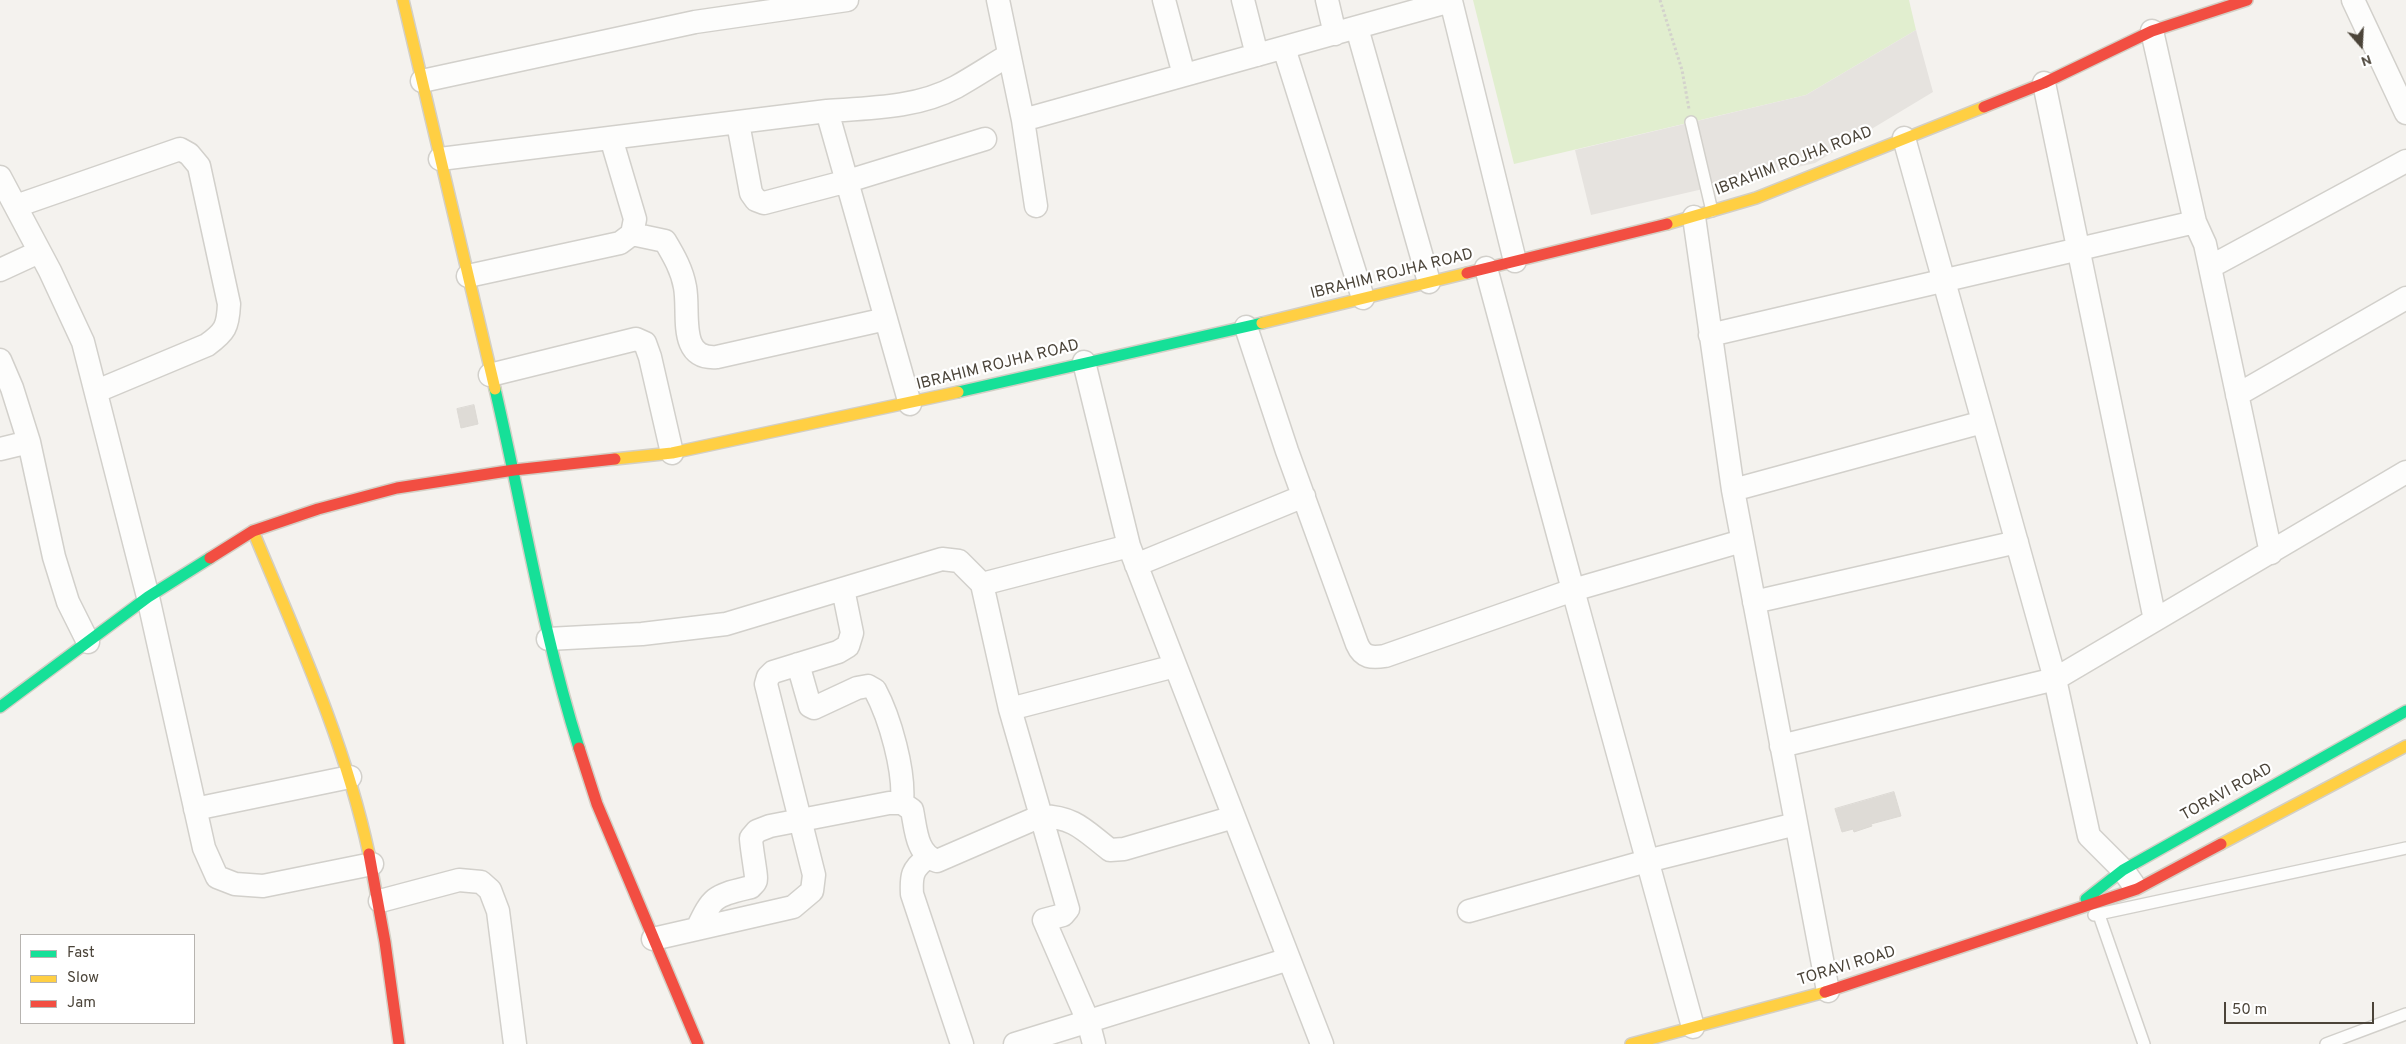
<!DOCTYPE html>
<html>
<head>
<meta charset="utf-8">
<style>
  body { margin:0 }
  #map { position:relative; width:2406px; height:1044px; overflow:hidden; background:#f4f2ee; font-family:Overpass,sans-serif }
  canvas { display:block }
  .legend { position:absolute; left:20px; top:934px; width:175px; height:90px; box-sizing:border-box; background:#fff; border:1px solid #b7b4b0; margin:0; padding:6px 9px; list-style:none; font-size:15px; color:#4b4439 }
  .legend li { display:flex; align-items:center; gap:10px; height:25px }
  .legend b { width:25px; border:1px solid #b7b4b0 }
  .north { position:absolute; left:2336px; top:20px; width:50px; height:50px; -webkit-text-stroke:4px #fff; paint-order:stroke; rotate:161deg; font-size:14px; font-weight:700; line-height:20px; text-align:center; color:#4b4439 }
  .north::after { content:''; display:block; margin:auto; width:18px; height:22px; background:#4b4439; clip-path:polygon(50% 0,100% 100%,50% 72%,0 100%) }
  .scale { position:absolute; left:2224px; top:1002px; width:150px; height:22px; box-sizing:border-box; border:2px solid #4b4439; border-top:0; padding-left:6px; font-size:15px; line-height:18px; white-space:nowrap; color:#4b4439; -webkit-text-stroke:4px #fff; paint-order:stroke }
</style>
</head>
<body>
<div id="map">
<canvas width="2406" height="1044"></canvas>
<ul class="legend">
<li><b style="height:6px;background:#16e098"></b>Fast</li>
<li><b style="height:6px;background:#ffcf43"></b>Slow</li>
<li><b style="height:6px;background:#f24e42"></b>Jam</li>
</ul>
<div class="north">N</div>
<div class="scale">50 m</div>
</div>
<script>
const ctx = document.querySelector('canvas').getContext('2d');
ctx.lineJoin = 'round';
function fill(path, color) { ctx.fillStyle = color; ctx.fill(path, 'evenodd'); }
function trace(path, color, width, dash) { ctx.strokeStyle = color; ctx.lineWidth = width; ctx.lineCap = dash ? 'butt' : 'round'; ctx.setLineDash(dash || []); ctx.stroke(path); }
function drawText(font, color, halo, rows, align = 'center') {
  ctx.font = font + ' Overpass,sans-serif'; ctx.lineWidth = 4.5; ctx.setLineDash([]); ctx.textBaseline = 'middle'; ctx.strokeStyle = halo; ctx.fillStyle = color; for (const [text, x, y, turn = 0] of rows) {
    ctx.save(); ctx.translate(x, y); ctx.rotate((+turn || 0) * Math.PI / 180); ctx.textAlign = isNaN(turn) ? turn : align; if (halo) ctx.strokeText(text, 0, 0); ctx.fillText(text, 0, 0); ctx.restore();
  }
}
const green = new Path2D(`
  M1473,0H1909L1916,30L1806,95L1514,164Z`);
const parking = new Path2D(`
  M1916,30L1933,92L1815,163L1591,215L1575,150L1806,95Z`);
const building = new Path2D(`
  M474,405L478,424L461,428L457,409Z
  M1894,792L1901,816L1871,824L1872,826L1854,832L1853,829L1842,832L1835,809Z`);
const path = new Path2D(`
  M1660,0L1682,70L1689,109`);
const lane = new Path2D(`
  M1691,122L1712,211
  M2094,915L2406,848
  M2099,915L2144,1044
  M2326,1044L2406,1014`);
const street = new Path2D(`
  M998,0L1023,120L1036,206
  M1164,0L1184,75
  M1243,0L1257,55
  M1327,0L1335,34
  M2353,0L2406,113
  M1357,28L1429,282
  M2152,31L2195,222L2205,244L2271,553
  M1284,48L1363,298
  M422,81L695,22L847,0
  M2044,83L2155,620
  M827,111C870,108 917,108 956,87C974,77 992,65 1009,55
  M1023,120L1451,1L1515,261
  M738,123L751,193L756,200L764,203L848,181L985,139
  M1904,138L2055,679L2089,836L2123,870L2133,884
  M440,159L827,111L910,404
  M0,177L50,271L83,342L148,597L204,848L217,877L235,884L263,886L372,864
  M16,206L180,149L189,154L199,166L229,304C228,327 225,332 207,345L97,391
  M1694,217L1733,490L1828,991
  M632,234L665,241C674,256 682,270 685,287C690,313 677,360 717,357L886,319
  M2210,267L2406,161
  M1486,268L1573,590L1742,541
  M0,270L39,252
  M468,276L620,243L632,234L635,219L611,138
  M1246,327L1287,451L1357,644C1363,658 1372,658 1385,656L1573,590L1693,1027
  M1710,335L2195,222
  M0,360L12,388L29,442L54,557L68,602L88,642
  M1084,362L1129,546L1322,1044
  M490,375L636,339L645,343L650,357L672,453
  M2237,395L2406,298
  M0,449L29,442
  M1733,490L1983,422
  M1129,546L982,584L1010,709L1041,816C1075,817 1084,830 1110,850L1124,849L1234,817
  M1136,565L1304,496
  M1754,602L2017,542
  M548,639L642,634L726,624L942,559L959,561L982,584
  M798,664L810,706L814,708L857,688L868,686L875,690C890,718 905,771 902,803
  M1010,709L1175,666
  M1781,746L2055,679L2406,472
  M195,809L350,777
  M927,858C912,869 911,876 912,894L962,1044
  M380,901L459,880L481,882L490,890L498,911L515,1044
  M1469,911L1647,861L1796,824
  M697,929C713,895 715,896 751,887C753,884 755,884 756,880C757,878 751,846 751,838L757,831L770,826L889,803H902L912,810C916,829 916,854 937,861L1041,816L1068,909L1063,915L1044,920L1088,1021L1094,1044
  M653,939L793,907L812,891L814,875L766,684L768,677L773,672L838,652L848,646L852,633L843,589
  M1015,1044L1289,959`);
const fast = new Path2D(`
  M495,389C523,509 542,631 579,748
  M958,392L1262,323
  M0,707L148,597L210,558
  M2086,899L2123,870L2406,711`);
const slow = new Path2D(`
  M403,0L495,389
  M1667,224L1756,198L1984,107
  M1262,323L1467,273
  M615,459L672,453L958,392
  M253,531C297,637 345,742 369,854
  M2221,844L2406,746
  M1631,1044L1825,992`);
const jam = new Path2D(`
  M1984,107L2044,83L2152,31L2247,0
  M1467,273L1667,224
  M210,558L253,531L318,509L397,488L514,470L615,459
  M579,748L597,804L698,1044
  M369,854L385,942L399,1044
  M1825,992L2137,889L2221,844`);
const streetNames = [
  ["IBRAHIM ROJHA ROAD",1794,162,-21],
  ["IBRAHIM ROJHA ROAD",1392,275,-14],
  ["IBRAHIM ROJHA ROAD",998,366,-14],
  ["TORAVI ROAD",2227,793,-29],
  ["TORAVI ROAD",1847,967,-17]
];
fill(green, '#e1eecf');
fill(parking, '#e6e3df');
fill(building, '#dedbd6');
trace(building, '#dcd9d4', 1);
trace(lane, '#d2d0cb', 14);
trace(street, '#d2d0cb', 25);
trace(fast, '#d3cfc5', 14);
trace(slow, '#d3cfc5', 14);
trace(jam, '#d3cfc5', 14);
trace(path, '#d3d2cc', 3, [2.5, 2.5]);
trace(lane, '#fdfdfc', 11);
trace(street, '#fdfdfc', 22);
trace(fast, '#16e098', 11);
trace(slow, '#ffcf43', 11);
trace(jam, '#f24e42', 11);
drawText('16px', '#4b4439', '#fff', streetNames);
</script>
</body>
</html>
